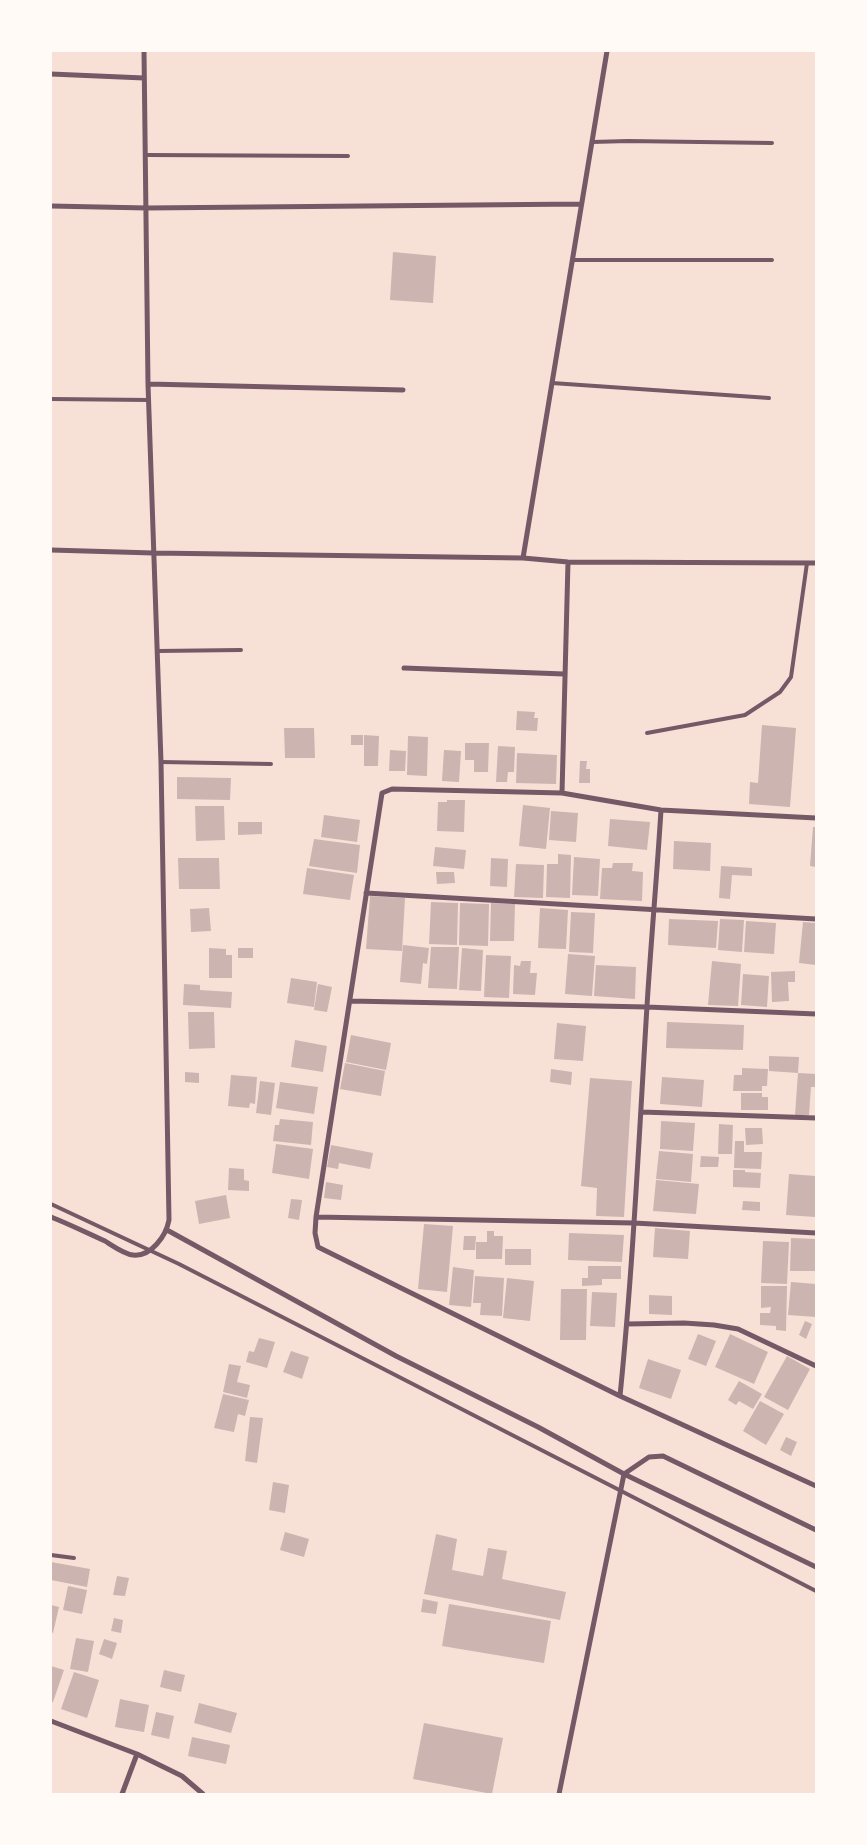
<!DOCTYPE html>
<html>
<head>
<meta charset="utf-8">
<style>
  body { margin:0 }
  #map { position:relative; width:867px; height:1845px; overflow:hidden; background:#f7e1d7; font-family:Jost,sans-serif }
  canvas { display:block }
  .frame { position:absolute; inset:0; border:52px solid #fffaf5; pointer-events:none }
</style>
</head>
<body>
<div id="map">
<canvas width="867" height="1845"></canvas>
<div class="frame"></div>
</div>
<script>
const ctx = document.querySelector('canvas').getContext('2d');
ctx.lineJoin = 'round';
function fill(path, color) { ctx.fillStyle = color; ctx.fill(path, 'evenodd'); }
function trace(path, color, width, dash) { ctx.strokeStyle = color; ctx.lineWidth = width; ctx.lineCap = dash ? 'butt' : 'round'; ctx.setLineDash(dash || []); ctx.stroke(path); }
const building = new Path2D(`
  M393,252L436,256L433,303L390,300Z
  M517,711L535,712L534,718H538L537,731L516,730Z
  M762,725L796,728L790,807L749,804L750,782L758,783Z
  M284,728H314L315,758H285Z
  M351,735H363V745H351Z
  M364,735L379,736L378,766H364Z
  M408,736L428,737L427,776L407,775Z
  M465,743H489L488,772H474V760H465Z
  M498,746L515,747L514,772H508L507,782H496Z
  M390,750L406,751L405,771H389Z
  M444,750L461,751L459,782L442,781Z
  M517,753L557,755L556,784L516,783Z
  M580,761H587L586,769H590V783H579Z
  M177,777L231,778L230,800L177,799Z
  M447,800H465L464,832L437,831L438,802H447Z
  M523,805L550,808L546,849L519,846Z
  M195,806H224L225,840L196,841Z
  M551,811L578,813L576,842L549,840Z
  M324,815L360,820L357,842L321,837Z
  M610,819L650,822L647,850L608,846Z
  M238,822H262V834L238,835Z
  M813,827H816V867L810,866Z
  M314,839L360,845L357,873L309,866Z
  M674,841L711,843L710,871L673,869Z
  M435,847L466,850L464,869L433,866Z
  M558,854L571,855L570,898L546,897L547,864H558Z
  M574,857L600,859L598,896L572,895Z
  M178,858H219L220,889H179Z
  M491,858L508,859L507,887L490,886Z
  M613,863H633L632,871L643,872L642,901L600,899L602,868H612Z
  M516,864L544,865L543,898L514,897Z
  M721,866L752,868V876L732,875L730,899L719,898Z
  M307,868L354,875L350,900L303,894Z
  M436,872H454L455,883L437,884Z
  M370,896L405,898L402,951L366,949Z
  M431,902L458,903L457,945L429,944Z
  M460,903L489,904L488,946L459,945Z
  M491,903L515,904L514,941H490Z
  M209,908L211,931L191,932L190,909Z
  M540,908L568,910L566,949L538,948Z
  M571,912L595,913L593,953L569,952Z
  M669,919L718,921L716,948L668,945Z
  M720,919L744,920L742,952L718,950Z
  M746,921L776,923L774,954L744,952Z
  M803,922L816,923V965L799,963Z
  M403,945L429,948L427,964L423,963L421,984L400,982Z
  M431,947H459L457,989L428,988Z
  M209,948L226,949V955H232V978H209Z
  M238,948H253V958H238Z
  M462,948L483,950L481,991L459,990Z
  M568,954L595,956L592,996L565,994Z
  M486,955L511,956L509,998L484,997Z
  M521,961H531L530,973H537L535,995L513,994L514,965L520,966Z
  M712,961L741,964L738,1006L708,1005Z
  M596,965L636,967L635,999L594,996Z
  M795,971V982H788L789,1001L772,1002L771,972Z
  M743,974L769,976L767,1007L741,1005Z
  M291,978L317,982L314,1007L287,1003Z
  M184,984L200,985V990L232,992L231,1008L183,1005Z
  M318,984L332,987L327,1012L314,1010Z
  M188,1012H214L215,1048L189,1049Z
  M667,1022L744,1025L743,1050L666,1048Z
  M557,1023L586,1026L583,1061L554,1059Z
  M351,1035L391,1043L386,1070L346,1062Z
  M295,1040L327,1046L323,1072L291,1067Z
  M769,1056L799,1057L798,1073L769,1071Z
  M345,1063L385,1071L381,1096L340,1089Z
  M742,1068L768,1069L767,1086H762V1091H733L734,1075H742Z
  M551,1069L572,1072L571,1085L550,1082Z
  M185,1072L199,1073V1083L185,1082Z
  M798,1073L816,1074V1087H811L809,1115H795Z
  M231,1075L257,1077L255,1104L250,1103L249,1108L228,1106Z
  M662,1077L704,1080L702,1107L660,1104Z
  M590,1078L632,1081L624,1217L596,1216L597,1188L581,1186Z
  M260,1081L275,1083L271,1115L256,1113Z
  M280,1082L318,1087L314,1114L276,1108Z
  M741,1093H762V1097H768V1110H741Z
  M280,1119L313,1122L311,1145L273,1141L275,1125H279Z
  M661,1121L695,1123L693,1151L660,1149Z
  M719,1124L733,1125L732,1154H718Z
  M745,1128H762L763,1144L746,1145Z
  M735,1141H744V1152H762L761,1169L734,1168Z
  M276,1144L313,1149L309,1179L272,1173Z
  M331,1145L373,1153L370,1169L339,1163L338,1169L327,1167Z
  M659,1151L693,1154L691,1182L656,1179Z
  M701,1156L719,1157L718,1167H700Z
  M229,1168L244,1169V1180L249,1181V1191L228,1190Z
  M733,1170H745V1172L761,1173L760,1188L733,1187Z
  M789,1174L816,1176L815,1217L786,1215Z
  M656,1180L699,1184L696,1214L653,1211Z
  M326,1182L343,1185L341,1200L324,1198Z
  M226,1195L230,1218L199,1224L195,1201Z
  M291,1199L302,1200L299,1220L288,1218Z
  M743,1201L760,1202V1211L742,1210Z
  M424,1224L453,1226L447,1292L418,1289Z
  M655,1228L690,1231L688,1259L653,1257Z
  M487,1231H494V1236H503L502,1259H476V1242H487Z
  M569,1233L624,1235L622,1262L568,1260Z
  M464,1236H476L475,1250H463Z
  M791,1238L816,1239V1271H790Z
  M763,1241L789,1242L787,1284L761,1283Z
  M505,1249H531V1265H505Z
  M588,1266H621V1279H602V1285L582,1286V1278H588Z
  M453,1267L474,1270L471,1307L449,1305Z
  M475,1276L504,1278L502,1316L480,1315L481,1303H473Z
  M507,1278L534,1281L530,1321L503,1318Z
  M791,1282L816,1284V1317L788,1315Z
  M761,1286H787L786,1331L776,1330V1326L760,1325V1313H770L771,1307L761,1308Z
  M561,1289H587L586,1340H560Z
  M592,1292L617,1293L615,1327L590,1326Z
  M649,1295L672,1296V1315L649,1314Z
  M805,1321L812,1324L806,1339L799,1335Z
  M698,1334L716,1341L706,1366L688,1359Z
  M730,1334L768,1352L754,1384L715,1367Z
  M259,1338L275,1342L267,1368L246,1362L249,1351L254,1352Z
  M291,1351L309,1357L302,1379L283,1372Z
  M787,1356L810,1369L788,1410L764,1397Z
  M648,1359L681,1370L671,1399L639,1388Z
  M229,1364L241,1366L237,1382L250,1385L247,1398L223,1392Z
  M739,1381L762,1394L753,1409L739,1401L736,1405L728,1400Z
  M223,1394L249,1400L245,1416L238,1414L234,1432L214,1428Z
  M760,1401L784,1414L766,1445L743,1431Z
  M250,1417L263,1418L257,1463L245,1461Z
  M786,1437L797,1442L791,1456L780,1450Z
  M273,1482L289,1485L285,1513L269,1510Z
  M285,1532L309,1539L304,1557L280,1550Z
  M436,1534L457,1539L452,1570L483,1576L488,1548L507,1551L502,1579L566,1592L560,1620L424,1594Z
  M51,1562L90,1569L87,1587L51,1580Z
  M117,1576L129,1578L125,1596L113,1595Z
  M68,1586L87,1590L82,1614L63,1610Z
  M423,1599L438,1602L436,1614L421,1612Z
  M449,1604L551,1621L544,1663L442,1646Z
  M51,1605L59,1607L53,1633L51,1632Z
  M114,1618L123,1620L121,1633L111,1631Z
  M76,1638L94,1641L88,1672L70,1669Z
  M104,1639L117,1643L112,1659L99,1654Z
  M51,1666L64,1670L53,1702H51Z
  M164,1670L185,1675L181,1692L160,1687Z
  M74,1672L99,1680L87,1718L61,1709Z
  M120,1699L149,1705L144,1732L115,1727Z
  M199,1703L237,1713L231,1733L194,1723Z
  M156,1712L174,1716L169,1739L151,1735Z
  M424,1723L503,1738L492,1794L413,1779Z
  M192,1737L230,1745L226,1764L188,1756Z`);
const service = new Path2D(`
  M592,142L628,141L772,143
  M146,155L348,156
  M572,260H772
  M552,383L769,398
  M51,399L149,400
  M157,651L241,650
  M647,733L745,715L780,692L791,677L807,563
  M161,762L271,764
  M51,1204L179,1264L816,1591
  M51,1555L74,1558`);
const minor = new Path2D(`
  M51,74L144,78
  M51,206L147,208L581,204
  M148,384L403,390
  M51,550L153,553L523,558L568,562L816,563
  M523,558L607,51
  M404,668L564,674
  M562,793L568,562
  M816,818L661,810L562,793L392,789L382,793L316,1217L315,1233L318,1247L620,1396L816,1486
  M366,893L816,919
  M350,1001L647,1007L816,1014
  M642,1112L816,1118
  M51,1217C69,1224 87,1233 105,1241C113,1246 124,1254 133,1255C151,1257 166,1236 169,1220L161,762L148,384L144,51
  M316,1217L634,1223L816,1233
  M167,1230L396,1356L538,1427L624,1474L816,1567
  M627,1324L684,1323L714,1325L738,1329L816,1366
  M620,1396C633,1267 639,1137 647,1006C651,941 657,875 661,810
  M51,1721L137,1754L182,1776L203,1794
  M122,1794L137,1754
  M559,1794L624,1474L649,1457L663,1456L816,1530`);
fill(building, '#ccb4b1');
trace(service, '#755966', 4);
trace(minor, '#755966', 5);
</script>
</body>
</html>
